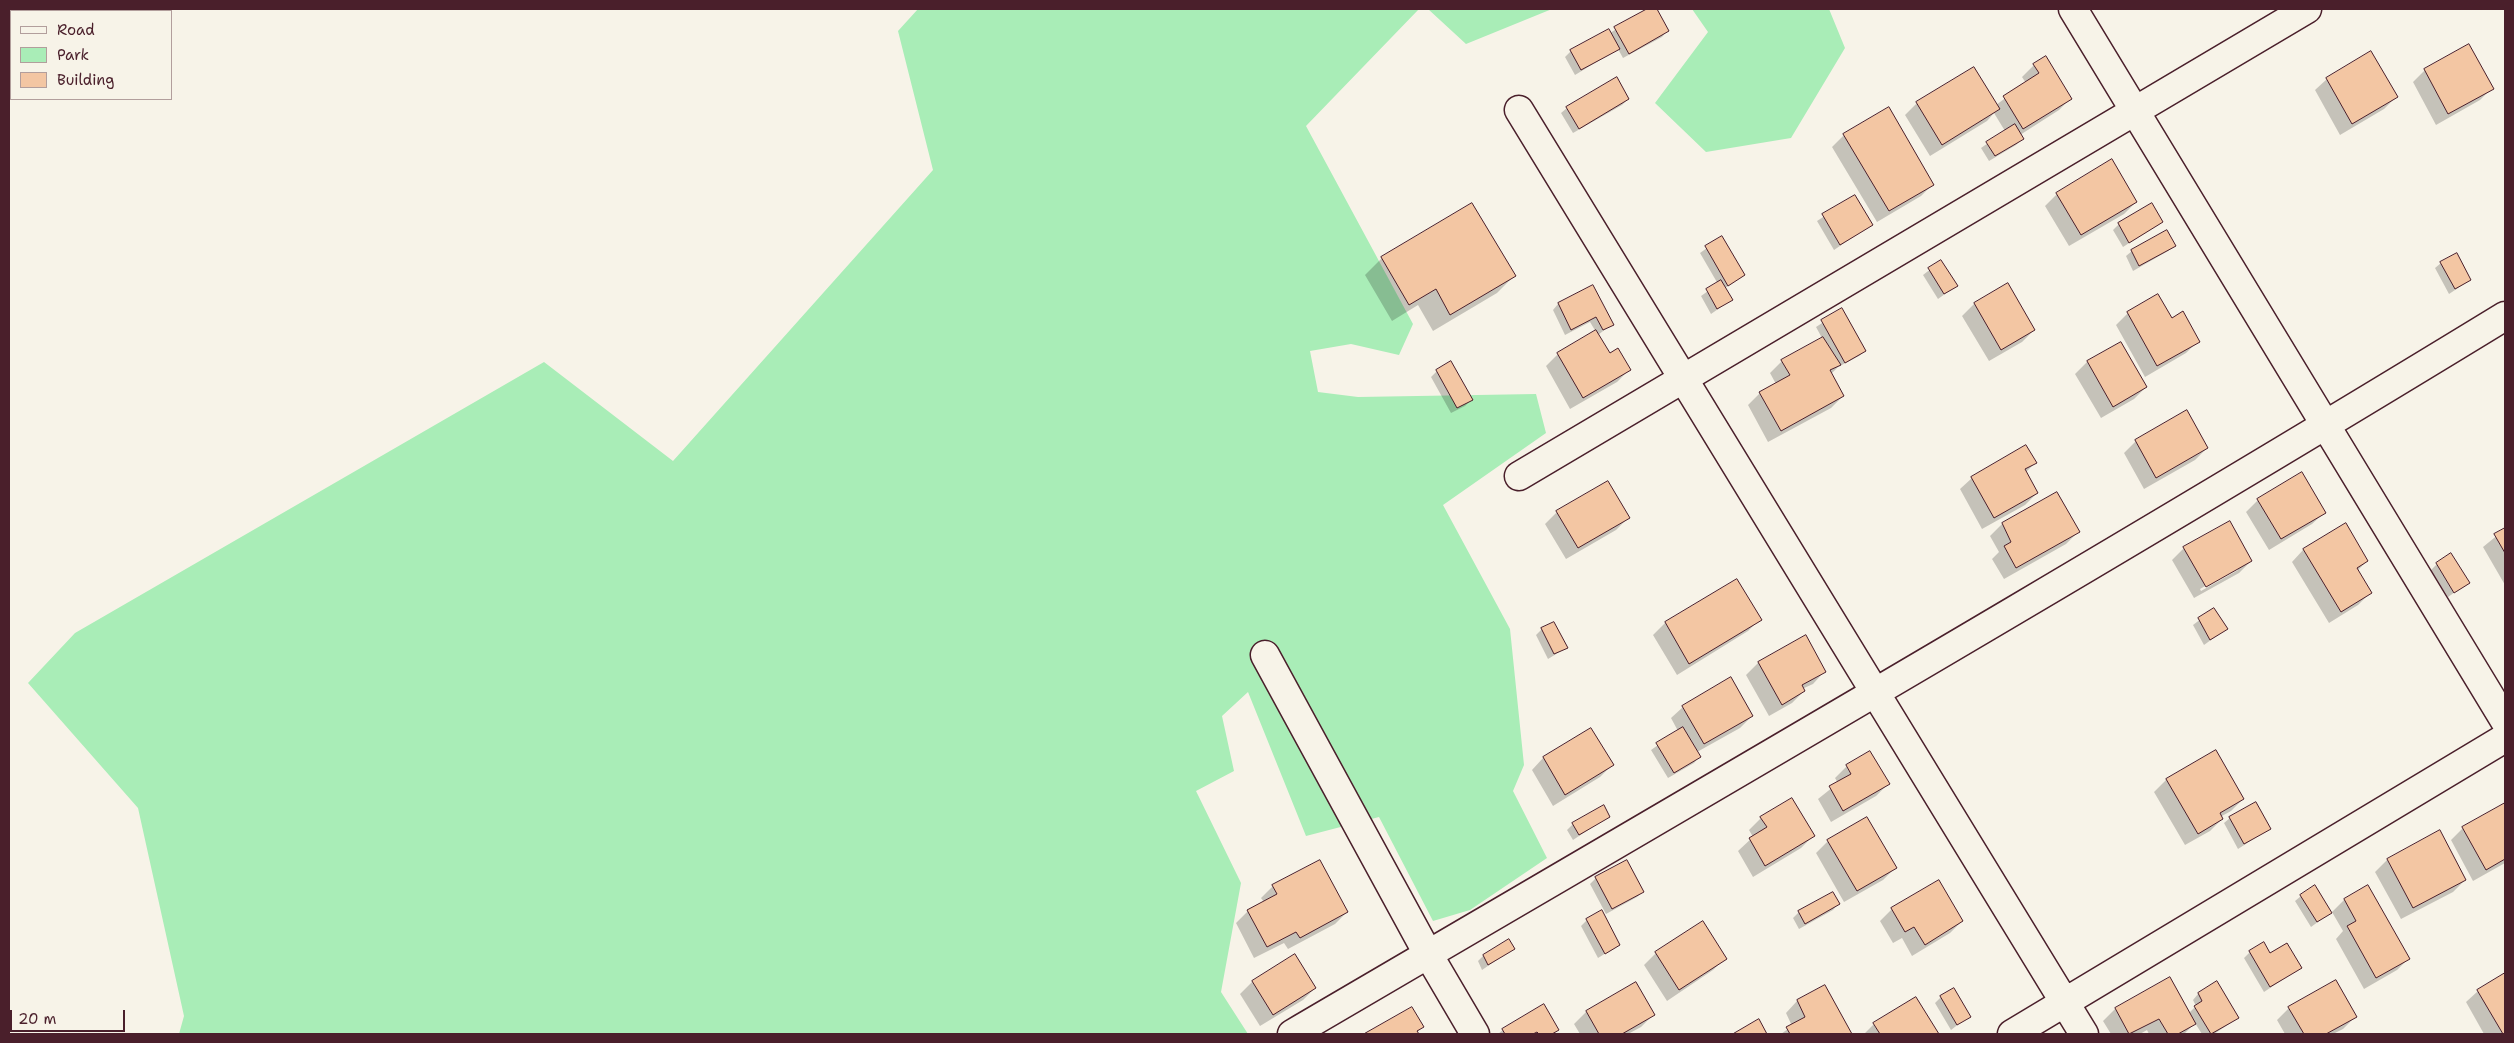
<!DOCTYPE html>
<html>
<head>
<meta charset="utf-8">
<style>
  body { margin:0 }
  #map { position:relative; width:2514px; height:1043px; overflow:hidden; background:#f7f3e8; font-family:"Shantell Sans",sans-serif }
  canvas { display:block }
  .frame { position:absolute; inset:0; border:10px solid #4a1f2b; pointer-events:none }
  .legend { position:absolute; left:10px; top:10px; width:162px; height:90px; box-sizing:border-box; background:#f7f3e8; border:1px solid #b29e9c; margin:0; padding:6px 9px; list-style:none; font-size:15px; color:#4a1f2b }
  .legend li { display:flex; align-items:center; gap:10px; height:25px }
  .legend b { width:25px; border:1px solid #b29e9c }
  .scale { position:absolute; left:10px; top:1010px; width:115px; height:22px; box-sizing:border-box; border:2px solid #4a1f2b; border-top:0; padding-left:6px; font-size:15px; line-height:18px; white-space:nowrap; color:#4a1f2b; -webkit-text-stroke:4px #f7f3e8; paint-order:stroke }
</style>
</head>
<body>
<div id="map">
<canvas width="2514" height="1043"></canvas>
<div class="frame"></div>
<ul class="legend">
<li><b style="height:6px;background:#f7f3e8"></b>Road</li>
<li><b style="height:14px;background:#a9edb7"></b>Park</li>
<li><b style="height:14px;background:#f3c6a3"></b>Building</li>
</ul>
<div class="scale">20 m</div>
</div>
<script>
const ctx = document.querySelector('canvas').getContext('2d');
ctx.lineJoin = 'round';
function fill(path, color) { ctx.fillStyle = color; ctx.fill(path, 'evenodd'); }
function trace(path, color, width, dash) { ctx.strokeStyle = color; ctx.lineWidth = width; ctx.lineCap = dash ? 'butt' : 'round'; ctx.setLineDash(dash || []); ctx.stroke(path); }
const green = new Path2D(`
  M918,9H1419L1306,126L1413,324L1399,355L1351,344L1310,351L1318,392L1358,397L1536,394L1546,433L1443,505L1510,629L1524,765L1513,791L1547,858L1470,910L1433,921L1379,817L1306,836L1248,692L1222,716L1234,771L1196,791L1241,883L1221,992L1248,1034H179L184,1016L138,808L28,683L75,633L544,362L673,461L933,170L898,31Z
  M1428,9H1552L1466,44Z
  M1692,9H1829L1845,48L1791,138L1706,152L1655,103L1708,32Z`);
const shadow = new Path2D(`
  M1649,9H1655L1667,31L1662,37L1623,58L1618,49L1575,75L1565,57L1571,51L1610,33Z
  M2034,65L2071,98L2059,110L2020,135L2022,139L2016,145L1989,161L1981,148L2005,131L1994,113L1987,121L1930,156L1905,115L1917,103L1996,105L2026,83L2022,77Z
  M2425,70L2492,88L2480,100L2436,125L2413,82Z
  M2327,79L2396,97L2384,109L2340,135L2315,90Z
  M1628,99L1622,105L1573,133L1561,113L1567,108Z
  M1844,135L1933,184L1921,196L1877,222L1832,147Z
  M2057,194L2136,202L2124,214L2069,246L2045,206Z
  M1854,197L1871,225L1834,250L1817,221Z
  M2162,222L2123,247L2113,230L2119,224Z
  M1721,238L1744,275L1724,289L1731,300L1711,314L1701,296L1718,284L1700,253Z
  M2174,246L2168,251L2133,271L2126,256L2132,251Z
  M1382,258L1514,276L1497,293L1433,331L1418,305L1392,321L1365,275Z
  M1941,261L1956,286L1938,299L1923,275Z
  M2441,263L2470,280L2449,294L2435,268Z
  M2007,285L2034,330L2022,342L1989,361L1962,316L1974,304Z
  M1592,286L1612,324L1598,335L1609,355L1629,370L1617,382L1570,409L1546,366L1558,354L1596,332L1590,322L1565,335L1553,310L1558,304Z
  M1842,310L1865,351L1859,356L1838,367L1831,374L1843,396L1831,408L1768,442L1748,405L1760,393L1776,384L1770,373L1782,361L1822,338L1816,327Z
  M2128,313L2171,320L2198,341L2186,353L2145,377L2116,325Z
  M2120,343L2146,387L2134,399L2101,418L2075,374L2087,362Z
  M1437,371L1471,400L1465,406L1451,413L1431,377Z
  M2136,441L2207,448L2195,460L2144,489L2124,453Z
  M2035,463L2025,473L2037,493L2025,505L1982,529L1960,489L1972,478Z
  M2056,494L2078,532L2066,544L2004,579L1992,559L1999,552L1990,536L2002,524Z
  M2258,500L2324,513L2312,524L2269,550L2246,512Z
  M1557,512L1628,518L1616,530L1566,559L1545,524Z
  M2346,525L2367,561L2357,571L2370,593L2358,605L2329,623L2292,562L2303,550Z
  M2505,529V585L2483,547Z
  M2184,548L2251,561L2239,573L2194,598L2172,560ZM2238,567V570L2201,591L2200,589Z
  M2437,564L2468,583L2448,597L2431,570Z
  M1737,580L1760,619L1748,631L1677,675L1653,635L1665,623Z
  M2214,609L2226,629L2204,645L2193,625Z
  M1542,629L1566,648L1548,659L1536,635Z
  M1805,637L1824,672L1813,684L1802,689L1804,691L1792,703L1769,716L1746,675L1758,663Z
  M1683,707L1752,716L1740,728L1697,752L1699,757L1694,763L1668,778L1651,750L1678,731L1671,718Z
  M1590,729L1612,765L1600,777L1553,806L1532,770L1543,758Z
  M2215,752L2243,799L2231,811L2220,817L2222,819L2210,831L2185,845L2154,792L2166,780Z
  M1847,766L1888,784L1876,796L1831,822L1818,799L1838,783L1835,778Z
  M2505,805V863L2473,881L2451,840L2463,828Z
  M1609,816L1573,840L1567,830L1573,824Z
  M1761,818L1813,836L1801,848L1753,877L1738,851L1753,837L1749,830Z
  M2230,818L2269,829L2238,849L2224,823Z
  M1828,841L1895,868L1883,880L1844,902L1816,853Z
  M2387,860L2465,880L2453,892L2401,919L2375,872Z
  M1596,878L1643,892L1637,897L1606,914L1590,884Z
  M1938,882L1962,921L1950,933L1912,956L1902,938L1893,943L1880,921L1892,909Z
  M1273,886L1347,912L1335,924L1288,949L1284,943L1254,958L1236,923L1248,911L1264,902L1261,898Z
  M2368,887L2408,959L2397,970L2364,989L2336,939L2343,931L2332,912L2344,900Z
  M2301,896L2330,913L2311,927L2295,901Z
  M1838,904L1833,910L1799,929L1793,918L1799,912Z
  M1587,920L1619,945L1598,958L1581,926Z
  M1513,949L1482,970L1478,961L1483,956Z
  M2250,952L2270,955L2300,968L2264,992L2244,958Z
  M1656,953L1725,958L1713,970L1667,1001L1644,965Z
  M1295,956L1315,988L1303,1000L1260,1026L1240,994L1252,982Z
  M2505,975V1034H2484L2466,1002L2478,991Z
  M2170,979L2189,1013L2196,1006L2193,1000L2198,994L2238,1018L2214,1034H2202L2195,1023L2184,1034H2149L2147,1030L2140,1034H2111L2103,1021L2115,1009Z
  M1635,983L1653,1015L1641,1027L1628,1034H1580L1574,1024L1586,1012Z
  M1824,986L1850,1034H1781L1792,1026L1786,1013L1797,1001Z
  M1941,997L1969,1016L1951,1030L1935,1003Z
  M1915,998L1938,1034H1864L1874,1024Z
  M2289,1008L2355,1017L2343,1029L2333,1034H2285L2277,1020Z
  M1412,1009L1422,1027L1417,1032L1418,1034H1367Z
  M1503,1030H1557L1553,1034H1498Z`);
const building = new Path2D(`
  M1647,9H1657L1669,31L1629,54L1614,27Z
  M1609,29L1620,49L1581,70L1570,50Z
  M2469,44L2494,89L2448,114L2424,69Z
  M2371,51L2398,97L2352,124L2326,78Z
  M2046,56L2072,99L2023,129L2003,96L2039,73L2033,64Z
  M1974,67L2000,109L1942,145L1916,102Z
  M1617,77L1629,99L1579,129L1566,107Z
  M1889,107L1934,185L1889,211L1843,134Z
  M2015,124L2024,139L1995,156L1986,142Z
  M2112,159L2137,202L2081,235L2056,193Z
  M1855,195L1873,225L1840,245L1822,214Z
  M1472,203L1516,276L1450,315L1436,289L1409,305L1381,257Z
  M2152,203L2163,222L2129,243L2118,223Z
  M2167,230L2176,246L2139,266L2131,250Z
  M1722,236L1745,275L1728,286L1705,246Z
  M2457,253L2471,280L2455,289L2440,262Z
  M1941,260L1958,286L1944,294L1928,268Z
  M1721,280L1733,300L1717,309L1706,289Z
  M2008,283L2035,330L2001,350L1974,303Z
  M1593,285L1614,325L1603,330L1596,317L1571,330L1558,303Z
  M2158,294L2172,318L2183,311L2200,342L2157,366L2127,312Z
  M1842,308L1866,351L1845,363L1821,320Z
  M1596,330L1610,353L1618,348L1631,370L1583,398L1557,353Z
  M1823,337L1841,365L1830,370L1844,396L1781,431L1759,392L1790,375L1781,360Z
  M2121,342L2147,387L2113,407L2087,361Z
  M1451,361L1473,400L1457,408L1436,370Z
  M2187,410L2208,448L2156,478L2135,440Z
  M2026,445L2037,463L2025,469L2038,493L1994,518L1971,477Z
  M2302,472L2326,513L2281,539L2257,499Z
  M1608,481L1630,518L1578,548L1556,511Z
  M2057,492L2080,532L2016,568L2004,546L2011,542L2002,523Z
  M2230,521L2252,561L2206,587L2183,547Z
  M2346,523L2368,561L2357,568L2372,593L2341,612L2303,549Z
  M2505,528V553L2494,534Z
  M2451,553L2470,583L2454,593L2436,563Z
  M1737,579L1762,620L1689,664L1665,622Z
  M2214,608L2228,629L2210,640L2198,618Z
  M1554,622L1568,648L1554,654L1541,628Z
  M1806,635L1826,672L1802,685L1805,691L1782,705L1758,662Z
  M1731,677L1753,716L1704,744L1682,706Z
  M1683,727L1701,757L1674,773L1656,743Z
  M1591,728L1614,765L1565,795L1543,757Z
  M2216,750L2244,799L2220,813L2223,819L2198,834L2166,779Z
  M1870,751L1890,784L1843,811L1829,786L1851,774L1846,765Z
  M1792,798L1815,836L1765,866L1749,838L1767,827L1760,817Z
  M2256,802L2271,829L2244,844L2229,817Z
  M2505,803V859L2486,870L2462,827Z
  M1604,805L1610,817L1579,835L1572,823Z
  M1867,817L1897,868L1857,891L1827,840Z
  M2440,830L2466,880L2413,908L2387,859Z
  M1320,860L1348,912L1300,938L1296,932L1267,947L1247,910L1277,894L1272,885Z
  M1627,860L1644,892L1612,909L1595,877Z
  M1939,880L1963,921L1925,945L1914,927L1905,932L1891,908Z
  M2315,885L2332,913L2317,922L2300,895Z
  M2368,885L2410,959L2376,978L2347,926L2356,921L2344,899Z
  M1833,892L1840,904L1805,924L1798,911Z
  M1602,910L1620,945L1605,954L1586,919Z
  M1703,921L1727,959L1679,990L1655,952Z
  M1509,939L1515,949L1488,965L1483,955Z
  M2264,942L2270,953L2287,943L2302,968L2270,987L2249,951Z
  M1295,954L1316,988L1273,1015L1252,981Z
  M2505,973V1034H2503L2477,990Z
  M2170,977L2196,1024L2178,1034H2168L2159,1019L2129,1034L2115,1008Z
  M2336,980L2357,1017L2326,1034H2304L2288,1007Z
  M2217,981L2239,1018L2211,1034L2194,1006L2202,1001L2198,993Z
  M1636,982L1655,1015L1622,1034H1599L1586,1011Z
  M1825,985L1852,1034H1790L1786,1027L1805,1017L1797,1000Z
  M1954,988L1971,1017L1957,1025L1940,996Z
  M1916,997L1939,1034H1880L1873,1023Z
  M1544,1004L1559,1030L1552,1034H1539L1537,1032L1533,1034H1505L1502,1029Z
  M1412,1007L1424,1027L1417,1031L1419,1034H1364Z
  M1759,1019L1767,1034H1733Z`);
const street = new Path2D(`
  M2073,9L2505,721
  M1519,110L2084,1034
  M1519,476L2307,9
  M1265,655L1428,954L1475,1034
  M1292,1034C1698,796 2104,561 2505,316
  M2012,1034L2505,738`);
const secondary = new Path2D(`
  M24,11L26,9
  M9,36L11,32`);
fill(green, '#a9edb7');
fill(shadow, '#0003');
fill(building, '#f3c6a3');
trace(building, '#4a1f2b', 1);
trace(street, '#4a1f2b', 31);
trace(secondary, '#4a1f2b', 31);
trace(street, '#f7f3e8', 28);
trace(secondary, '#f7f3e8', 28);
</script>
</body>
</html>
